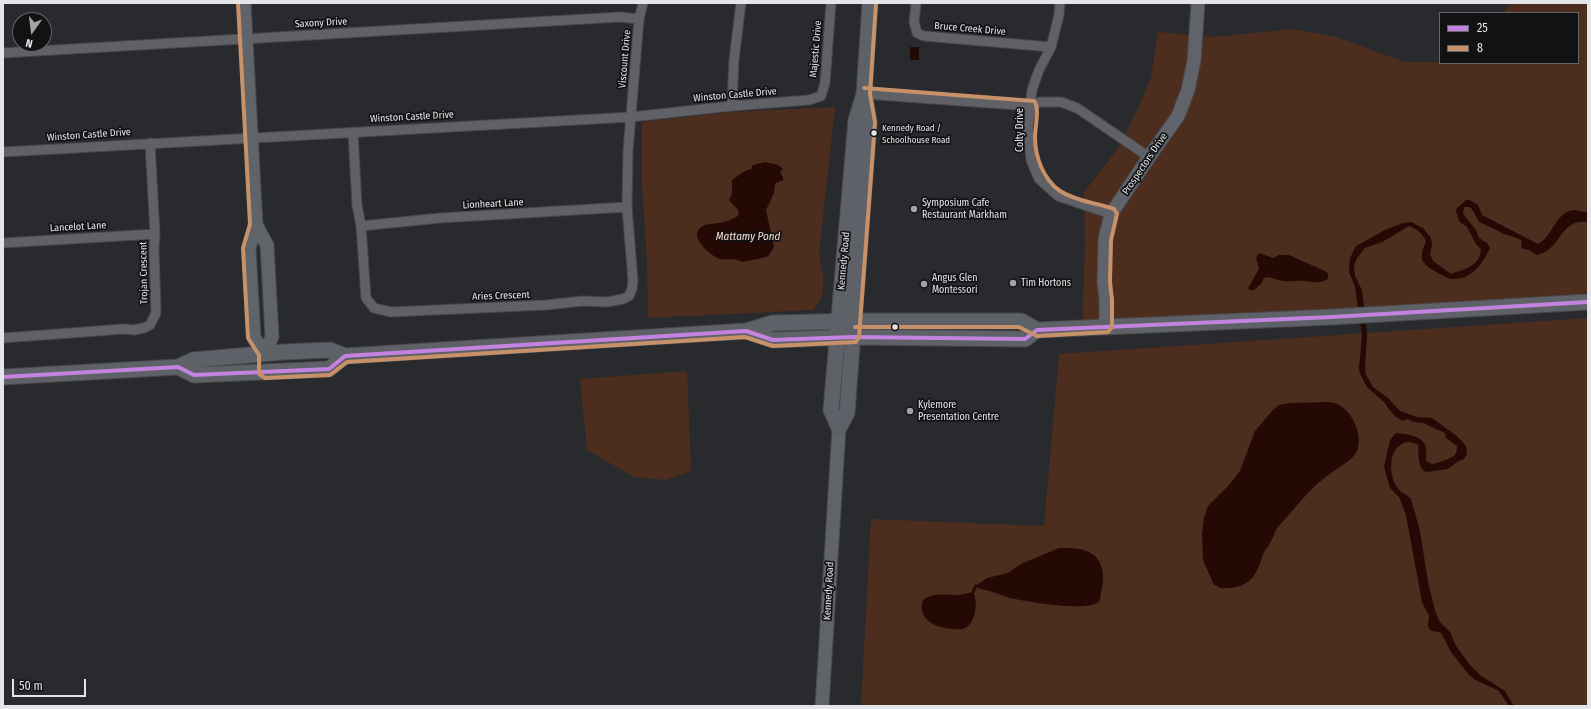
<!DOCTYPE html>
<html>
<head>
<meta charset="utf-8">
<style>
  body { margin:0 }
  #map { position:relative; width:1591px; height:709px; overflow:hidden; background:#292a2d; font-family:"Fira Sans Condensed",sans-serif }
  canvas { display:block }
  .frame { position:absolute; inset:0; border:4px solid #e4e5e9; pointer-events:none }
  .legend { position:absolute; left:1439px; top:12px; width:140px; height:52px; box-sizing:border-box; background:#111214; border:1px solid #656669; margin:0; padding:5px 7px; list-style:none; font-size:12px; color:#e4e5e9 }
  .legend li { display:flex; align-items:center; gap:8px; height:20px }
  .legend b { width:20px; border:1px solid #656669 }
  .north { position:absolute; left:12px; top:12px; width:40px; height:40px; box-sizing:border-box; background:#111214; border:1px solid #656669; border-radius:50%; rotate:194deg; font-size:11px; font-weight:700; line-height:16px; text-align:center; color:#e4e5e9 }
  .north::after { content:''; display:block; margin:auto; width:14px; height:18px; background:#a3a4a7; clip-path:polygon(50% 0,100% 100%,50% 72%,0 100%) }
  .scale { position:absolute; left:12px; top:679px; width:74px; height:18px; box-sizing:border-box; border:2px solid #e4e5e9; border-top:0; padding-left:5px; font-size:12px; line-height:14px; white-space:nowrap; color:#e4e5e9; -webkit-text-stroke:3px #111214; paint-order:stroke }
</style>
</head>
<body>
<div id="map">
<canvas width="1591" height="709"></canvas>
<div class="frame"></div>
<ul class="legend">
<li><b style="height:5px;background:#c483df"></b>25</li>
<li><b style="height:5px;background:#c7916a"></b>8</li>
</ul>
<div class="north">N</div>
<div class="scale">50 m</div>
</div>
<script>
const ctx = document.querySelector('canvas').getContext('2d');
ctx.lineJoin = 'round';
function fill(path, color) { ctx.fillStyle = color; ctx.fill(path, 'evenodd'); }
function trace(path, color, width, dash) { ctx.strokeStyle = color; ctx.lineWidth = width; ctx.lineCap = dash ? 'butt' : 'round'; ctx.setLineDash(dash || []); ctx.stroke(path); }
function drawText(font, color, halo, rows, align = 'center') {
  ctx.font = font + ' "Fira Sans Condensed",sans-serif'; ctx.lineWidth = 3.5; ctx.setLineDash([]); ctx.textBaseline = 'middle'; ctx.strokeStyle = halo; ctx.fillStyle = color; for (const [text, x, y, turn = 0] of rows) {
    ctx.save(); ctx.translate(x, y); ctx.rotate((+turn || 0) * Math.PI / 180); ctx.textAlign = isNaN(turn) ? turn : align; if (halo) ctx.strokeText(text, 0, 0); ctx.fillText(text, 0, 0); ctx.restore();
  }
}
const green = new Path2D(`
  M1511,3H1588V309L1082,331L1085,246L1084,192L1117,150L1138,109L1151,77L1158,32L1214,37L1292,29L1336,37L1405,62L1578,63V13H1503Z
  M835,107L819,254C823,275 829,292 813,310L648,318L647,260L642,185V122L732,112Z
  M1588,318V706H861L871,519L1044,526L1059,354Z
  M687,371L691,468L689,472L665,480L634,477L587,450L580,379Z`);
const water = new Path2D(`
  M910,47H919V60H910Z
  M765,162L778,165L783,169L780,172L783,177V181H780L775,184L774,193L766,210L774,247C772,250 770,254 768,256C765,258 747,261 742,262C732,256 727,262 718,258C709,255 686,234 703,226C708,223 718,224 724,222C729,221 734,218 738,216L739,211L729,200L732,194V180L745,171L751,169L753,165Z
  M1466,200H1470L1478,205L1482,215L1538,244C1553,237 1556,210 1575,210C1579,211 1584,212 1588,213V222C1558,219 1563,249 1537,255L1529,250L1521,248L1522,241C1515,236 1507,236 1500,232C1493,228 1486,225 1479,222L1473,211L1470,207H1464L1463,214L1476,230L1479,238L1487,243L1490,248C1483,263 1472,280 1452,279C1448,279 1442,275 1438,273C1432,269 1425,267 1422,259C1421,254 1424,246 1426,241C1422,233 1417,229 1409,226L1382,242L1365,248L1357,258L1354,265L1355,276L1362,290L1367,335L1365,368L1366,375L1373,387L1388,398L1400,411L1417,417L1432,418L1457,436L1466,446L1467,454L1464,459L1457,462L1448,469L1426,472C1417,468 1419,453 1418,444C1415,444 1411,442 1408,442C1388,445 1388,474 1397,487C1400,493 1407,494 1411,499L1420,531L1428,582L1436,614L1440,622L1450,632L1456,646L1471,666L1480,675L1505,691L1514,706H1509L1499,691L1474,679L1469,675L1451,652L1442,634L1439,632L1432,631L1429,629L1428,626L1429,616L1422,602L1406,515L1399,497L1390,488L1384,467L1390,440L1396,433C1405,434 1421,435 1425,445C1427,449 1426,456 1426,461L1432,464C1436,464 1451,458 1454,456C1457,453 1457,449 1457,446L1446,438L1445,433L1423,423L1414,422L1407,419L1403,421L1396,417L1388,408L1385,403L1367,387L1360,374L1359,368L1362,335L1355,287L1349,272L1350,258L1356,246L1385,230L1403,223L1411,222L1423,228L1431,238L1432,245L1430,254L1433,261L1451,274C1465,269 1480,266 1481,249L1476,244L1467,227L1459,221L1456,211L1457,208Z
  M1259,253L1273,258L1279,255H1289L1325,271L1328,274V279C1317,285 1314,281 1303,281C1296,280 1290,282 1283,281C1277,280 1271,277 1265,277L1261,284L1254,290H1250L1248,288L1259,269L1256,258Z
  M1330,402C1333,403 1337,403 1339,405C1353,412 1363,436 1357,451C1353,460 1339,467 1331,473C1310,487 1294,510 1277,528C1274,534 1272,540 1269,545C1268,547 1266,548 1265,550C1262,556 1261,562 1258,568C1251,585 1237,589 1220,588L1218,586L1214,585L1203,560L1202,534L1204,518L1208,506L1229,485L1240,471L1255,431L1273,410L1279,405L1291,403Z
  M1059,548C1077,548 1097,548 1102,569C1105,578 1101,591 1100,600C1092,614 1025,601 1010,598C1000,595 990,590 980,589L976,586L987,578L1008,573L1021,564Z
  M973,592C977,599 976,609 974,616C972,621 970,626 965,628C962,630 957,629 953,629C939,628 919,622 922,603C923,600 925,598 928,597C937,593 946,595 955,595C961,595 967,593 973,592Z`);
const stream = new Path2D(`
  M973,592L976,586`);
const street = new Path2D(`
  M916,3L914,22L917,33L924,36L1051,47
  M1060,3L1059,15L1051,47L1039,70L1032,90L1028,128L1031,160L1039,179L1058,196L1111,214
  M3,53L620,17L639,19
  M864,94L1031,106L1040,102H1061L1077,108L1149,157
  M732,106L734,60L741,3
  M353,132L357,205L361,226L366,298L374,308L391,312L546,305L583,301L607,302L623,299L629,296L632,289L633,281L627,207L628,151L639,19L643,3
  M3,152L631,117L732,106L809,100L821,96L825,83L831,3
  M361,226L440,218L627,207
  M3,243L155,234
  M3,338L124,329L134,330L144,328L150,325L156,313L154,249L155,234L150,143`);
const secondary = new Path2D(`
  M244,3L256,225L249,248L254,338L265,353L272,337L267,245L256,225
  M1106,327V300L1104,282L1105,239L1111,214L1149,157L1178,116L1188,90L1194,61L1198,3
  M822,706L839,428`);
const primary = new Path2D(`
  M746,331L773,340L853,337L1025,339L1037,330
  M178,367L194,375L329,369L345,356
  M3,377L178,367L193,360L284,352L330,350L345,356L746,331L773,323L855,321H1021L1037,330L1332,317L1588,302
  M839,428L831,410L856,120L864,94L870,3
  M839,428L847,413L869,122L865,97`);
const bus1 = new Path2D(`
  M3,377L178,367L194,375L329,369L345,356L746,331L773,340L853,337L1025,339L1037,330L1332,317L1588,302`);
const bus2 = new Path2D(`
  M238,3L250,224L243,248L248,338L259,355V374L265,378L330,375L347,362L745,337L773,346L856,342L859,337L875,122L870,94L876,3
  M855,327H1019L1037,336L1108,332L1112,327V300L1110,282L1111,240L1117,214L1114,209C1097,203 1075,201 1060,191C1043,179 1035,157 1035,137C1035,128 1040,106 1034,101L864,88`);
const markers = [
  [874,133,3.5,"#e4e5e9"],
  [914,209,4,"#a3a4a7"],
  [1013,283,4,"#a3a4a7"],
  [924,284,4,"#a3a4a7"],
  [895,327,3.5,"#e4e5e9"],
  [910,411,4,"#a3a4a7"]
];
const busNames = [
  ["Kennedy Road /",882,128],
  ["Schoolhouse Road",882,140]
];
const streetNames = [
  ["Saxony Drive",321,23,-3],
  ["Bruce Creek Drive",970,29,5],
  ["Majestic Drive",816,49,-85],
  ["Viscount Drive",625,59,-85],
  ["Winston Castle Drive",735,95,-5],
  ["Winston Castle Drive",412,117,-3],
  ["Colty Drive",1020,130,-90],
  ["Winston Castle Drive",89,135,-4],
  ["Prospectors Drive",1145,164,-56],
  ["Lionheart Lane",493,204,-3],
  ["Lancelot Lane",78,227,-3],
  ["Kennedy Road",844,261,-85],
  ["Trojan Crescent",144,273,-91],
  ["Aries Crescent",501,296,-2],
  ["Kennedy Road",829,591,-87]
];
const poiNames = [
  ["Symposium Cafe",922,203],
  ["Restaurant Markham",922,215],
  ["Angus Glen",932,278],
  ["Montessori",932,290],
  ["Tim Hortons",1021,283],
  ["Kylemore",918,405],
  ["Presentation Centre",918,417]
];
const waterNames = [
  ["Mattamy Pond",748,237]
];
fill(green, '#4d2d1d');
fill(water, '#240904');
trace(stream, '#240904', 3);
trace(street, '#48484a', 11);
trace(secondary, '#48484a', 15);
trace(primary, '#48484a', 17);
trace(street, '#5f6167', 9);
trace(secondary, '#606369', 13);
trace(primary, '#5f6168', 15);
trace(bus1, '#c483df', 4);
trace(bus2, '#c7916a', 4);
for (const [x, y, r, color] of markers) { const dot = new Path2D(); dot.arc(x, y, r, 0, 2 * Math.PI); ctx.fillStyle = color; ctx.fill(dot); trace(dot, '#111214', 1.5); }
drawText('9px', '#e4e5e9', '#111214', busNames, 'left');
drawText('10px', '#e4e5e9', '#111214', streetNames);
drawText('10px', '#e4e5e9', '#111214', poiNames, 'left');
drawText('italic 11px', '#fbdccd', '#111214', waterNames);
</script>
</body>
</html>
